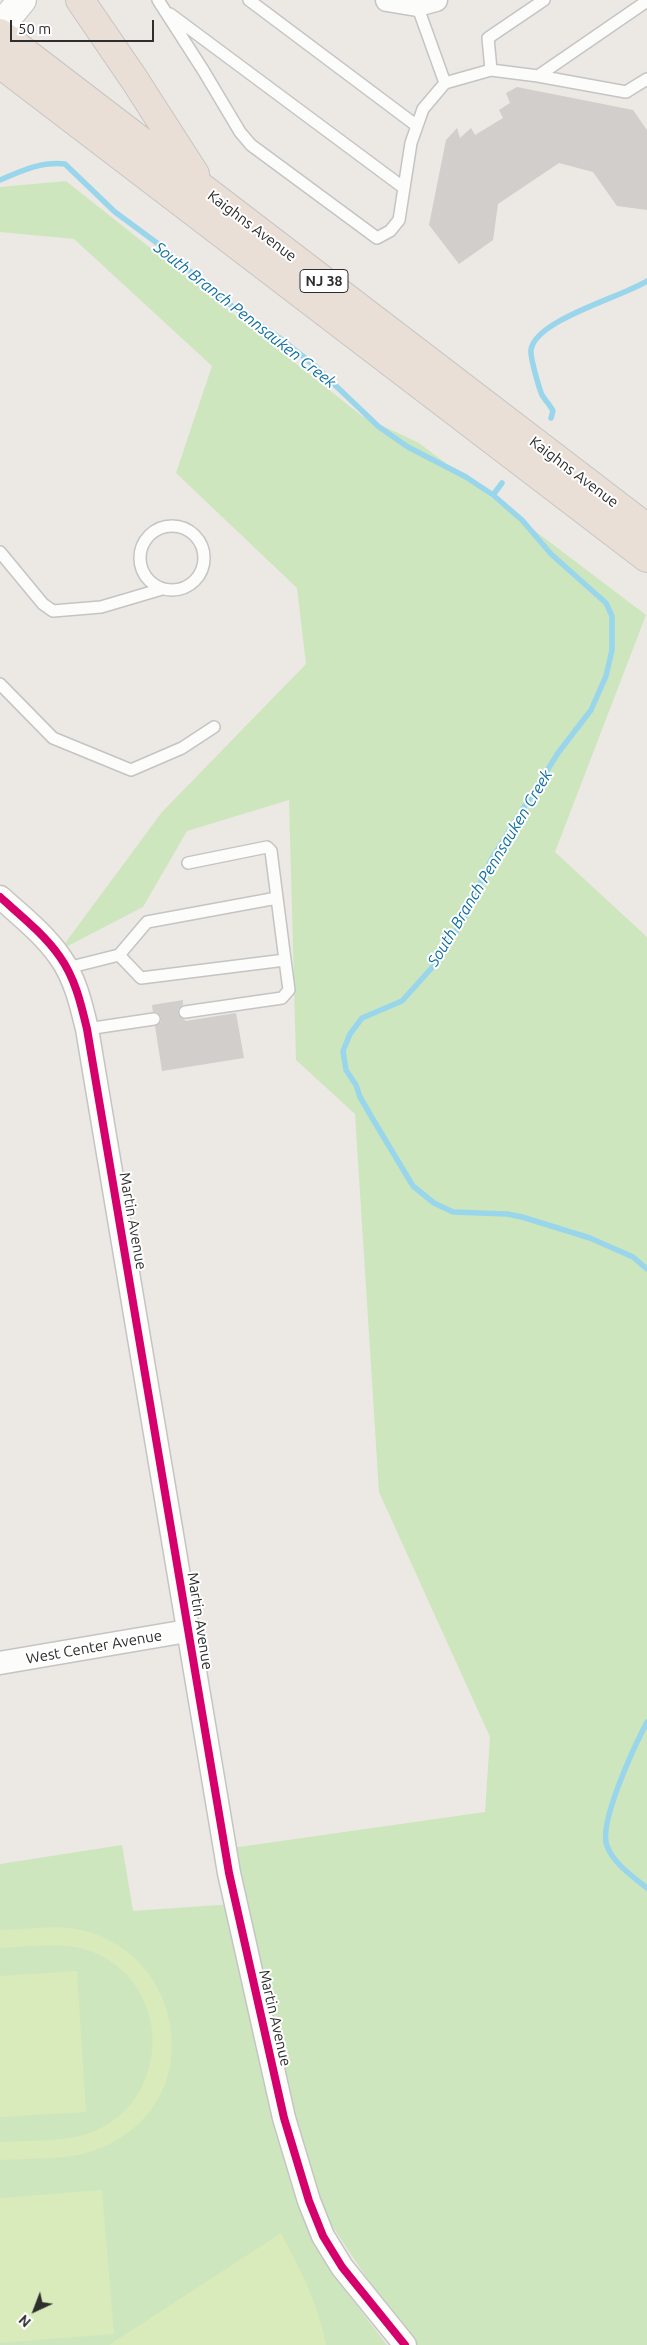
<!DOCTYPE html>
<html>
<head>
<meta charset="utf-8">
<style>
  body { margin:0 }
  #map { position:relative; width:647px; height:2345px; overflow:hidden; background:#ece8e4; font-family:Ubuntu,sans-serif }
  canvas { display:block }
  .north { position:absolute; left:10px; top:2285px; width:50px; height:50px; -webkit-text-stroke:4px #fff; paint-order:stroke; rotate:223deg; font-size:14px; font-weight:700; line-height:20px; text-align:center; color:#2e2e2e }
  .north::after { content:''; display:block; margin:auto; width:18px; height:22px; background:#2e2e2e; clip-path:polygon(50% 0,100% 100%,50% 72%,0 100%) }
  .scale { position:absolute; left:10px; top:20px; width:144px; height:22px; box-sizing:border-box; border:2px solid #2e2e2e; border-top:0; padding-left:6px; font-size:15px; line-height:18px; white-space:nowrap; color:#2e2e2e; -webkit-text-stroke:4px #fff; paint-order:stroke }
</style>
</head>
<body>
<div id="map">
<canvas width="647" height="2345"></canvas>
<div class="north">N</div>
<div class="scale">50 m</div>
</div>
<script>
const ctx = document.querySelector('canvas').getContext('2d');
ctx.lineJoin = 'round';
function fill(path, color) { ctx.fillStyle = color; ctx.fill(path, 'evenodd'); }
function trace(path, color, width, dash) { ctx.strokeStyle = color; ctx.lineWidth = width; ctx.lineCap = dash ? 'butt' : 'round'; ctx.setLineDash(dash || []); ctx.stroke(path); }
function drawText(font, color, halo, rows, align = 'center') {
  ctx.font = font + ' Ubuntu,sans-serif'; ctx.lineWidth = 4; ctx.setLineDash([]); ctx.textBaseline = 'middle'; ctx.strokeStyle = halo; ctx.fillStyle = color; for (const [text, x, y, turn = 0] of rows) {
    ctx.save(); ctx.translate(x, y); ctx.rotate((+turn || 0) * Math.PI / 180); ctx.textAlign = isNaN(turn) ? turn : align; if (halo) ctx.strokeText(text, 0, 0); ctx.fillText(text, 0, 0); ctx.restore();
  }
}
const green = new Path2D(`
  M66,181L362,416L419,443L646,615L555,852L647,937V2345H411L315,2200L300,2210L336,2278L387,2345H0V1864L122,1845L133,1911L232,1904V1848L485,1812L490,1737L379,1492L355,1114L296,1060L289,800L187,831L143,907L60,950L162,812L306,664L297,588L176,473L212,366L74,239L0,232V187Z`);
const pitch = new Path2D(`
  M55,1927C179,1929 217,2093 108,2145C75,2161 36,2158 0,2160V2142C32,2140 68,2143 97,2130C171,2096 171,1987 97,1954C67,1940 32,1947 0,1948V1930Z
  M77,1971L86,2112L0,2117V1976Z
  M102,2190L114,2334L0,2343V2198Z
  M281,2233C300,2269 319,2305 326,2345H109Z`);
const stream = new Path2D(`
  M0,180C21,171 42,161 65,164L115,212L157,243L226,302L278,337L314,365L379,427L408,447L466,477L493,495L522,520L551,554L606,603L612,616V650L606,676L591,710L558,753L491,860L463,920L437,962L402,1001L362,1018L350,1034L343,1051L346,1070L356,1085L360,1097L371,1116L413,1186L434,1203L453,1212L507,1214L522,1217L590,1238L633,1257L647,1269
  M551,418L553,411C550,405 545,400 542,395C539,388 530,357 531,350C535,320 622,297 647,281
  M493,495L502,483
  M647,1722C635,1745 598,1823 607,1846C614,1864 632,1876 647,1888`);
const building = new Path2D(`
  M517,87L633,110L647,130V210L617,206L593,172L559,163L498,204L493,240L459,264L429,225L446,140L457,128L460,138L471,128L475,135L503,118L499,110L510,103L506,93Z
  M183,1000V1005L178,1009V1014L186,1021L236,1013L244,1058L162,1071L155,1026L161,1022V1017L157,1012H153L152,1005Z`);
const lane = new Path2D(`
  M158,0L203,70L240,132L251,145L377,238L390,231L399,220L411,143L423,109L445,83L491,70L538,76L626,92L647,79
  M249,0L417,126
  M417,5L445,83
  M170,14L404,188
  M491,70L488,38L544,0
  M538,76L647,1
  M140 558a32 32 0 1 1 64 0a32 32 0 1 1-64 0Z
  M0,552L43,604L53,611L101,607L162,589
  M0,684L53,738L131,770L182,748L214,727
  M119,955L141,978L285,960L271,851L267,847L188,863
  M67,968L119,955L147,922L277,898
  M185,1012L282,998L289,990L285,960
  M87,1029L154,1019`);
const street = new Path2D(`
  M387,0L417,5L436,0
  M0,897C20,915 44,934 60,957C75,978 81,1004 87,1029L229,1873L284,2118L309,2201L323,2236L342,2267L405,2345
  M0,1663L187,1631`);
const secondary = new Path2D(`
  M0,27L22,0`);
const highway = new Path2D(`
  M80,0L134,79L195,174
  M0,33L647,528
  M0,64L647,558`);
const cycleway = new Path2D(`
  M0,897C20,915 44,934 60,957C75,978 81,1004 87,1029L229,1873L284,2118L309,2201L323,2236L342,2267L405,2345`);
const shields = [
  [324,281,48]
];
const shieldNames = [
  ["NJ 38",324,281]
];
const streetNames = [
  ["Kaighns Avenue",252,226,37],
  ["Kaighns Avenue",574,472,37],
  ["Martin Avenue",133,1221,80],
  ["Martin Avenue",200,1621,81],
  ["West Center Avenue",94,1647,-10],
  ["Martin Avenue",275,2018,77]
];
const waterNames = [
  ["South Branch Pennsauken Creek",245,315,38],
  ["South Branch Pennsauken Creek",490,868,-59]
];
fill(green, '#cee6be');
fill(pitch, '#d9eabb');
trace(stream, '#99d6ec', 5.5);
fill(building, '#d1cecb');
trace(lane, '#c5c4c5', 14);
trace(street, '#c5c4c5', 25);
trace(secondary, '#c5c4c5', 30);
trace(highway, '#c6c5c4', 30);
trace(lane, '#fcfcfb', 11);
trace(street, '#fcfcfb', 22);
trace(secondary, '#fcfcfb', 28);
trace(highway, '#eadfd6', 28);
trace(cycleway, '#d6006c', 8);
for (const [x, y, w] of shields) { const box = new Path2D(); box.roundRect(x - w / 2, y - 11.5, w, 23, 4); ctx.fillStyle = '#fff'; ctx.fill(box); trace(box, '#2e2e2e', 1); }
drawText('bold 14px', '#2e2e2e', null, shieldNames);
drawText('15px', '#2e2e2e', '#fff', streetNames);
drawText('italic 16px', '#0d6fa3', '#fff', waterNames);
</script>
</body>
</html>
